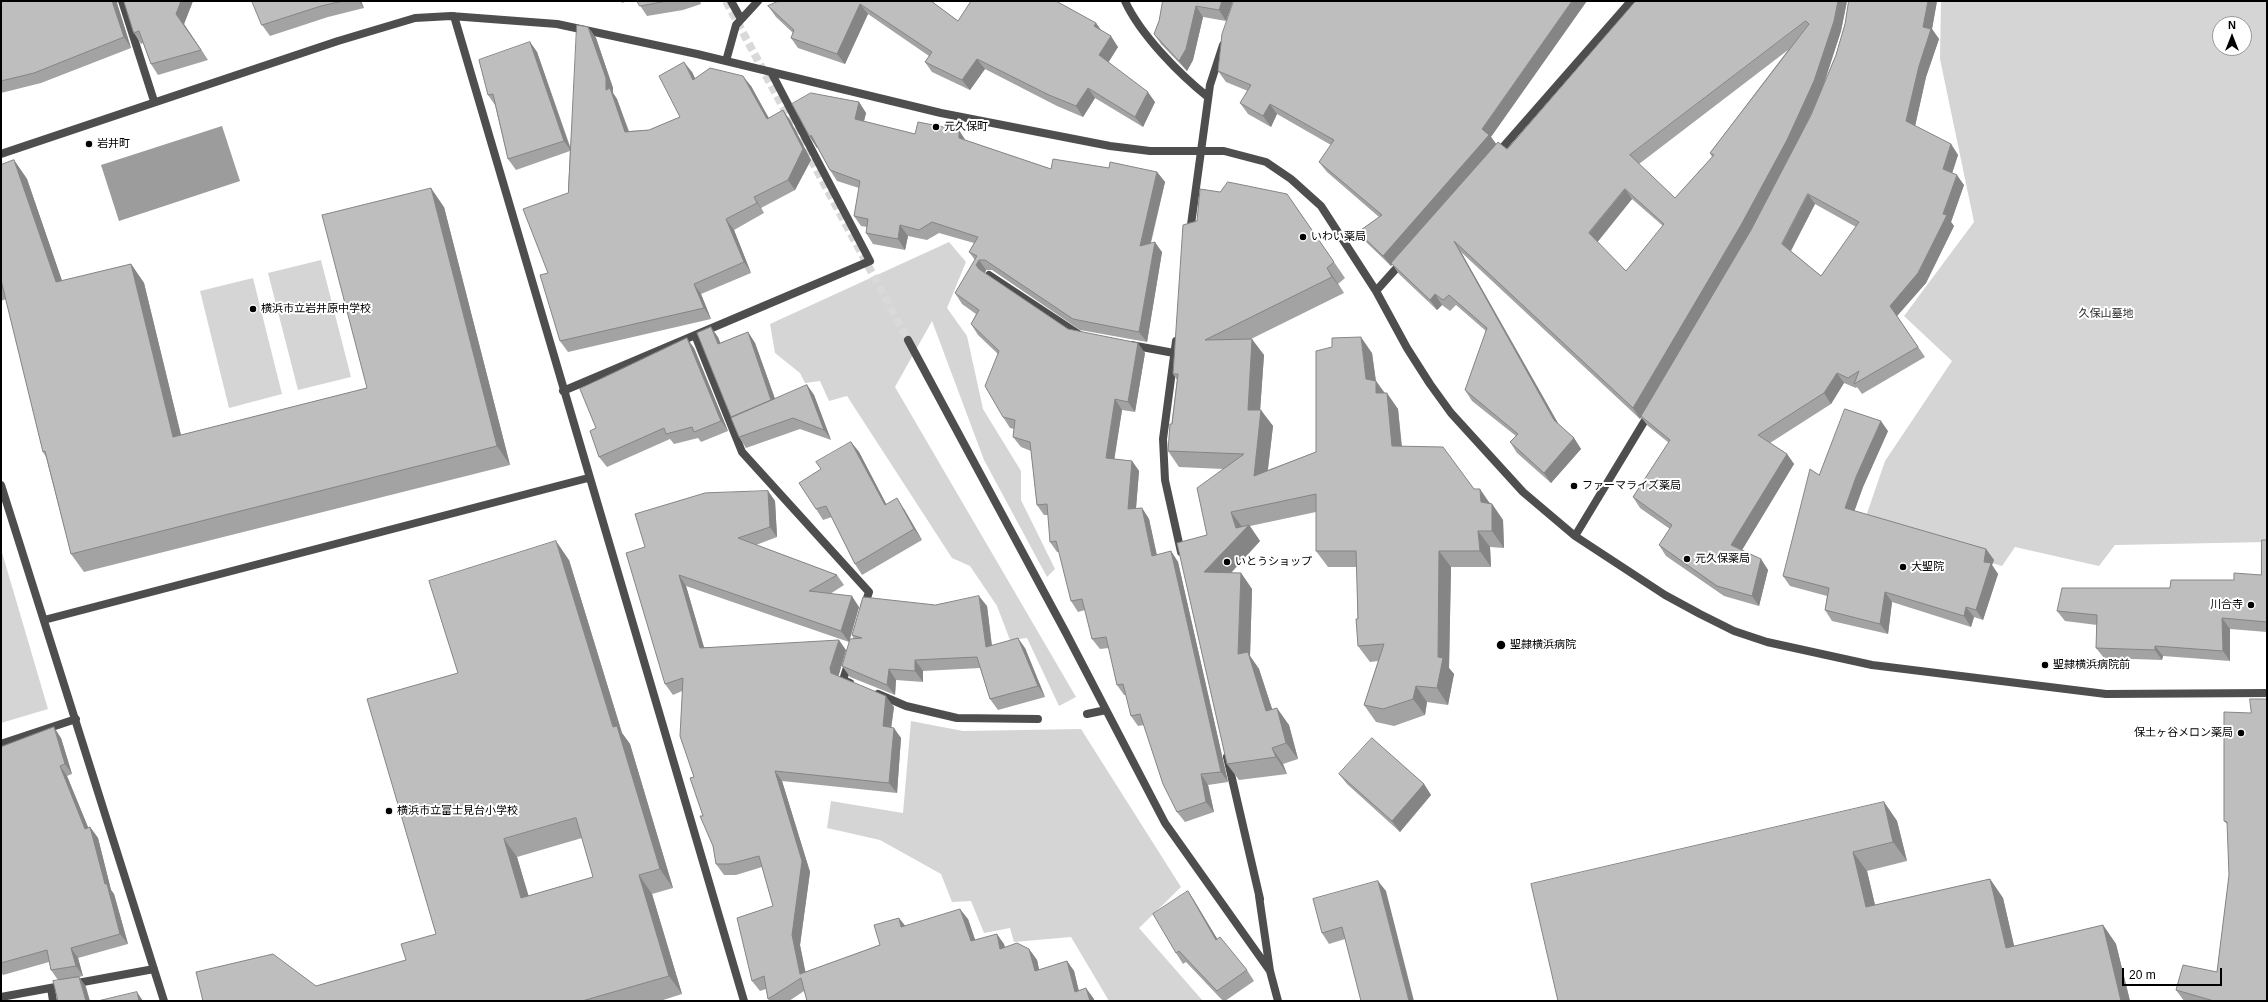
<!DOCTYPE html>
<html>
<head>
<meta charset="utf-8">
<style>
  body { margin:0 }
  #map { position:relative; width:2268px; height:1002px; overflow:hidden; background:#fff; font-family:Helvetica,sans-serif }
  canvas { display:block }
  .frame { position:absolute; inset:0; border:2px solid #000; pointer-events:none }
  .north { position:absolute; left:2212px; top:16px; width:40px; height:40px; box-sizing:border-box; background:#fff; border:1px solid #999; border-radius:50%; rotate:0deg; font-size:11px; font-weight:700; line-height:16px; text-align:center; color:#000 }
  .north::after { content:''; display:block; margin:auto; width:14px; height:18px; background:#000; clip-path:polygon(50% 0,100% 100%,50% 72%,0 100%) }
  .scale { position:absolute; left:2122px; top:968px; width:100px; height:18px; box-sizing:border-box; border:2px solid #000; border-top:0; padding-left:5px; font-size:12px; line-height:14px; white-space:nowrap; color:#000; -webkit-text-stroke:3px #fff; paint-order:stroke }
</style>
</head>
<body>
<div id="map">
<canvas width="2268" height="1002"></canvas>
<div class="frame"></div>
<div class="north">N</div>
<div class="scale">20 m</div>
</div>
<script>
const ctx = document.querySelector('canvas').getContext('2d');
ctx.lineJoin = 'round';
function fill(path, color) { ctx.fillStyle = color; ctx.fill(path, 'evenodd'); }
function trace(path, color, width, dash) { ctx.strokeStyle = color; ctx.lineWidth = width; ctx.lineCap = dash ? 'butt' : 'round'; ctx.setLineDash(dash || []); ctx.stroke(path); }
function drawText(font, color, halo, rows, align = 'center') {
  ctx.font = font + ' Helvetica,"Noto Sans JP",sans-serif'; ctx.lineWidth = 4; ctx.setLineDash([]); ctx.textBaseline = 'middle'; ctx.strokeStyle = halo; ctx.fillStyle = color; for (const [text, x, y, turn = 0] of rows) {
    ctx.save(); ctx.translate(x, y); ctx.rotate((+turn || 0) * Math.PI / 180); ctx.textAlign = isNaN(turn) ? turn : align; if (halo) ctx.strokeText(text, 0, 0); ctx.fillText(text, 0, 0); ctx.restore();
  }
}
const green = new Path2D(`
  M1941,1H2267V542L2115,545L2099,566L2015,547L2002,566L1863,525L1885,461L1952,361L1904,316L1974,222L1940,59ZM2220,24H2244V48H2220Z
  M949,242L966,262L947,308L967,336L983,409L1021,471V500L1055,569L1047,577L984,460L932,321L895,387L1076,697L1059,706L1027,638L1010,640L997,606L970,566L952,558L847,396L829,401L820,381L805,383L800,373L775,353L770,324Z
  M321,260L351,377L298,390L268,273Z
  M253,278L282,394L229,408L200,291Z
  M1,549L48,709L1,723Z
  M911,721L963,731L1081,729L1181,887L1139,928L1203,1001H1109L1071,937L1014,942L1010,928L984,933L971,901L952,902L941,874L880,840L827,828L831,801L903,813Z`);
const water = new Path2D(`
  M222,126L240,181L119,221L101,165Z`);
const streetTunnel = new Path2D(`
  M726,1L908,340`);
const street = new Path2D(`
  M122,1L154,101
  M731,1L741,19
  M1125,1C1140,34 1179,74 1208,97
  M454,16L744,1001
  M726,61L736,25L758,1
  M1,154L338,41L415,18L451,16L557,24L697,54L941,113L1110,146L1150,151H1224L1266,162L1291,179L1321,206L1376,291L1407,348L1430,384L1451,413L1523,492L1575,536L1665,595L1700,614L1734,631L1767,642L1872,665L2106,694L2267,693
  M1497,154L1631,1
  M1190,232L1210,85L1223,45
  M989,275L1080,335
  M1376,291L1402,262
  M695,335L742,452L869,592L864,607
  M908,340L1066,633L1165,823L1270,971
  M1176,341L1163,439L1165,480L1181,552
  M1131,345L1174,353
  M563,391L870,261L771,72
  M1,485L164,1001
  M1575,536L1650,412
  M44,620L588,478
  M849,661L843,680L850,683
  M878,694L906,706L957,718L1038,719
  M1087,714L1106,710
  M1,744L76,719
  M1227,757L1260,899
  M1259,896L1270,971L1278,1001
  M51,988L53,1001
  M1,997L154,969`);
const wall = new Path2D(`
  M1,1H118L117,3L131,48L41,83L1,93Z
  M124,1H193L184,24L208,60L158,75L151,64L143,43L141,44L134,33Z
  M252,1H361L364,8L328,17L270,36L262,25Z
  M621,1H628L622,3Z
  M637,1H700L701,4L683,10L647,16Z
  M931,1L958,21L1096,23L1101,30L1118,47L1108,63L1155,102L1143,127L1095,98L1083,117L1057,106L985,69L970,90L932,72L925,62L929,56L868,14L845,64L798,48L791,38L793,33L776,17L768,6Z
  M1163,1H1233L1226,21L1203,17L1193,60L1187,71L1161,44L1154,34L1159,21Z
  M1847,1L1841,31L1824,84L1836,55L1845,24L1849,1H1937L1932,29L1939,39L1926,77L1915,126L1951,144L1958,155L1952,173L1964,185L1951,222L1954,226L1926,283L1897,316L1925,357L1862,394L1857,387L1856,388L1844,383L1831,404L1770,443L1787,454L1794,464L1742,550L1761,559L1768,570L1759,606L1724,596L1666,556L1659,545L1670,529L1640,508L1633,497L1669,443L1648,426L1641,417L1640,419L1461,252L1557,423L1574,438L1581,449L1551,483L1517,453L1510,442L1516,436L1472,401L1465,390L1486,331L1456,305L1450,311L1442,305L1437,310L1399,274L1392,264L1391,266L1366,242L1358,232L1379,217L1327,172L1319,162L1331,145L1277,114L1271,127L1248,114L1240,103L1248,91L1226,82L1218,71L1491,137L1496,144L1507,149ZM1788,50L1710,153L1712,157L1675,198L1639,164ZM1632,199L1663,226L1626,271L1597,242ZM1815,204L1856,227L1821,276L1791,251Z
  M588,27L596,38L613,88V93L617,99L629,131L649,130L680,117L692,72L695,79L751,86L768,118L790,120L811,160L795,190L761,208L764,213L734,230L751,273L701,294L711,319L568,352L560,341L548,273L568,193L570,151L516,170L508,159L495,105L488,95L530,42L537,52L571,149Z
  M859,102L866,113L864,121L915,134L965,140L1051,169L1109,168L1157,172L1165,182L1151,243L1162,252L1147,342L1080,330L992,270H986L985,273L1068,329L1145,353L1135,412L1122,410L1114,459L1132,461L1139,471L1136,509L1142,508L1149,519L1157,555L1171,551L1178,562L1228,782L1208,785L1214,812L1185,822L1177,812L1144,725L1138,726L1131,716L1126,695H1124L1117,685L1109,648L1100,649L1092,639L1085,610L1078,612L1071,601L1059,552H1057L1050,542L1048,515H1044L1037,505L1031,451L1021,447L1013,437L1014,429L1010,428L1003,417L998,354L978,335L971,324L976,314L962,304L955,293L975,260L969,252L974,243L939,233L927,240L908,236L905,250L873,244L866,233L867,227L861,226L854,216L859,188L837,181L830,170L817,147V148L810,137Z
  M14,160L27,179L62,281L131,264L144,283L181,435L367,388L444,207L510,465L84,572L71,554L46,457L43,452L6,299L1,301V165Z
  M1220,192L1287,194L1345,278L1338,284L1344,293L1251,339L1264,355L1260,410L1273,426L1268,470L1316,452L1372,353L1376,381L1385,393L1398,409L1402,446L1474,489L1490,503L1492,504L1503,520L1504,548L1490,547L1491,567H1451L1449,668L1454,674L1448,705L1427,702L1425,715L1394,726L1376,722L1364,705L1378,661L1370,662L1358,646L1357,567H1328L1316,551V512L1250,526L1260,541L1231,573H1241L1252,589L1250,656L1259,669L1272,709L1289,725L1298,759L1283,764L1287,774L1239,780L1227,764L1207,535L1223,469L1179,467L1168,451L1177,380L1173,374L1197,221Z
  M748,332L755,343L775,399L807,385L814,395L831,440L800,429L746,448L739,437L731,417L718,337L720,343Z
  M694,348L728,431L701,442L698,438L674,444L670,439L607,467L599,457L596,428Z
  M1888,431L1863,487L1854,511L1986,549L1994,560L1992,565L1998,574L1983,620L1974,617L1971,627L1892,602L1888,634L1832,621L1825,610L1827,596L1790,586L1783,576L1819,475Z
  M851,442L859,452L886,504L904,509L922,540L862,575L855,564L832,517L823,520L816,509L821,469Z
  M768,491L775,501L777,537L756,545L837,575L844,585L830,594L859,607L849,642L686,586L704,647L846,650L838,676L894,707L891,727L901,738L897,793L782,781L810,872L800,945L805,972L880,945L905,926L968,919L975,940L1004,944L1005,947L1029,949L1037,960L1039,970L1067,961L1074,971L1079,991L1094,999V1001H807L804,991L789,1001H770L768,999L766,989L760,991L752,981L773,906L762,867L736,875H724L716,864L713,846L703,816L694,777L682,691L673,695L665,684L645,547Z
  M2267,540V632L2230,629V661L2163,656L2162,660L2104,658L2096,648L2097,625L2065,621L2057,611L2170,588L2234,580L2261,575Z
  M569,560L622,733L630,744L673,888L652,894L682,994L660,1001H203L316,986L406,960L436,934L458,673ZM582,838L593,877L528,896L517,857Z
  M935,605L987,606L992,645L1025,648L1045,697L998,710L990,699L980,668L923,671V682L896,680L895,695L850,677L842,666L854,639L852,635Z
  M2224,712L2267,1001H2184L2176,990L2217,972L2229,875L2228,825L2224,821Z
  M61,738L72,774L67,776L88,828L90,827L98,838L111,890L114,894L128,944L78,958L83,976L79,977L86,987L58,980L51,970L49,962L3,975L1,972V747Z
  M1339,774L1424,784L1431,795L1400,832L1347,784Z
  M1884,802L1897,821L1907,861L1867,871L1875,905L1990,879L2003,898L2014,946L2103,925L2116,944L2130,1001H1558Z
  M1188,891L1195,902L1217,939L1247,970L1254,981L1225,1001H1223L1186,962L1183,964L1176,953Z
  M1386,891L1345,939L1329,944L1322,933Z`);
const shadedWall = new Path2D(`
  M112,1H118L117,3L131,48L124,37Z
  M181,1H193L184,24L208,60L176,14Z
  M359,1H361L364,8Z
  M1222,1H1233L1226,21L1219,10Z
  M1572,1H1587L1491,137L1497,145L1391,266L1383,256L1482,129Z
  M1838,1H1847L1841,31L1821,92L1794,150L1748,235L1640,419L1633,408Z
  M1928,1H1937L1932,29L1939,39L1926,77L1914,131L1906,121Z
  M860,4L868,14L845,64L837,54Z
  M1196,6L1203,17L1193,60L1187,71L1179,61Z
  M1096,23L1103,33L1094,26Z
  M588,27L596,38L613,88V93L617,99L632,142L625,132L606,90Z
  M1111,36L1118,47L1106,66L1099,55Z
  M530,42L537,52L571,151L564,141Z
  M977,59L985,69L970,90L962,80Z
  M684,62L692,72L701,90L693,80Z
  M743,76L751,86L775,129L767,119Z
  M1088,88L1095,98L1083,117L1076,106Z
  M1148,92L1155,102L1143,127L1135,117Z
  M859,102L866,113L862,129L855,119Z
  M1270,104L1277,114L1271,127L1263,116Z
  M783,110L790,120L811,160L795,190L788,180Z
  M959,130L966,141L959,138Z
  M811,135L818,146L817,148L810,137Z
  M1951,144L1958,155L1950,180L1943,169Z
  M14,160L27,179L69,301L56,282Z
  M1157,172L1165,182L1147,257L1140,246Z
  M1957,175L1964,185L1951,222L1954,226L1926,283L1897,316L1925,357L1890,306L1943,214Z
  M431,188L444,207L510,465L497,446Z
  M1625,189L1632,199L1596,244L1589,233Z
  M1808,194L1815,204L1789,254L1782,244Z
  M754,197L761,208L764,213L757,203Z
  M726,219L734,230L751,273L744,262Z
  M900,225L908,236L905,250L898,239Z
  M1454,241L1461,252L1562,430L1554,420Z
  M1155,242L1162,252L1147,342L1139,332Z
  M979,260L986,270L984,275L979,269L976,265Z
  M131,264L144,283L186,456L173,437Z
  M1327,268L1338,284L1344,293L1332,277Z
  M694,284L701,294L711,319L704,308Z
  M1435,294L1442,305L1437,310L1430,300Z
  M711,327L718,337L725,355L718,344Z
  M748,332L755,343L779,410L771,400Z
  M1361,337L1372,353L1376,383V381L1387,397V393L1398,409L1403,462L1392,446L1366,379Z
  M687,338L694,348L728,431L721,421Z
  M1252,339L1264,355L1259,426L1248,410Z
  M1138,343L1145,353L1135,412L1128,402Z
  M1837,373L1844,383L1831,404L1824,393Z
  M807,385L814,395L831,440L824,430Z
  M1115,399L1122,410L1113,468L1106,458Z
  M1261,410L1273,426L1265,492L1254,476Z
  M1881,421L1888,431L1863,487L1852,518L1845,508L1856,477Z
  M1574,438L1581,449L1551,483L1544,473Z
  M851,442L859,452L892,515L885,505Z
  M1787,454L1794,464L1739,555L1731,545Z
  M1132,461L1139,471L1135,520L1128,509Z
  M1480,489L1491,505L1492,504L1503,520L1504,548L1492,531L1481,502Z
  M768,491L775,501L777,537L770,527Z
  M897,498L904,509L922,540L914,529Z
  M1142,508L1149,519L1159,566L1152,556Z
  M1231,512L1243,528L1249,525L1260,541L1216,589L1204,572L1236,528Z
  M1478,531L1490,547L1491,567L1480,551Z
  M556,541L569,560L622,733L630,744L673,888L660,869L613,727Z
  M1986,549L1994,560L1992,565L1998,574L1983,620L1976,610L1984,562Z
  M1171,551L1178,562L1228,782L1221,772Z
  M1439,551L1451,567L1449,668L1454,674L1448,705L1437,688Z
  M1761,559L1768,570L1759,606L1752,596Z
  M1241,573L1252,589L1250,656L1259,669L1278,727L1266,711L1238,654Z
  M679,575L686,586L707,658L700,648Z
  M1885,592L1892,602L1888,634L1880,624Z
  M852,596L859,607L849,642L841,631Z
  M979,596L987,606L993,657L986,647Z
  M1966,607L1974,617L1971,627L1964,616Z
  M2222,618L2230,629V661L2223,651Z
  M1018,638L1025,648L1045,697L1038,686Z
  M839,640L846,650L838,678L831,673L830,668Z
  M2155,646L2163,656L2162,660L2155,650Z
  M915,660L923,671V682L915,671Z
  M889,669L896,680L895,695L887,685Z
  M1416,686L1427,702L1425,715L1413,699Z
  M886,696L894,707L890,737L883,726Z
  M1277,708L1289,725L1298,759L1286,743Z
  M54,727L61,738L72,774L65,764Z
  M894,728L901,738L897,793L889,783Z
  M1272,748L1283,764L1287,774L1276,757Z
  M60,766L67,776L93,839L85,829Z
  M775,771L782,781L810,872L800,945L808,984L800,974L792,935Z
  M1201,774L1208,785L1214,812L1206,802Z
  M1424,784L1431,795L1400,832L1392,821Z
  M1884,802L1897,821L1907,861L1893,842Z
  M90,827L98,838L111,890L114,894L128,944L120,934L105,884Z
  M504,839L517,857L535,917L521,898Z
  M1853,852L1867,871L1880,926L1866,907Z
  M639,875L652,894L682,994L669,976Z
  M1990,879L2003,898L2019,967L2006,948Z
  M1378,881L1386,891L1414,1001H1409Z
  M1188,891L1195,902L1224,950L1216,940Z
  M960,909L968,919L979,951L971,941Z
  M899,918L907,928L901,927Z
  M2103,925L2116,944L2130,1001H2121Z
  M997,934L1004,944L1007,960L1000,949Z
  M71,948L78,958L83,976L76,966Z
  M1029,949L1037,960L1042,982L1035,971Z
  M1067,961L1074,971L1081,1001L1075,992Z
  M79,977L86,987L90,1001H86Z
  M1086,988L1094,999V1001H1090Z
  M137,992L143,1001H139Z`);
const building = new Path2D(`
  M1,1H112L124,37L34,73L1,81Z
  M124,1H181L176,14L201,50L151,64L139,31L134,33Z
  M252,1H343L321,6L262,25Z
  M637,1H667L640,6Z
  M779,1H931L958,21L971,1H1056L1096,23L1094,26L1111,36L1099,55L1148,92L1135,117L1088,88L1076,106L1049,95L977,59L962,80L925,62L932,52L860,4L837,54L791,38L794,30L768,6Z
  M1163,1H1222L1219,10L1196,6L1186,49L1179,61L1154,34L1159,21Z
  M1234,1H1572L1482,129L1489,135L1383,256L1358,232L1382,215L1319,162L1334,140L1270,104L1263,116L1240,103L1251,85L1218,71L1222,34Z
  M1636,1H1838L1834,21L1814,81L1787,140L1741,225L1633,408L1454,241L1554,420L1574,438L1544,473L1510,442L1518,434L1465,390L1487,328L1449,295L1443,300L1435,294L1430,300L1391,263L1498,142L1507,149ZM1806,21L1809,24L1710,153L1714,155L1675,198L1630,155ZM1625,189L1664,224L1626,271L1589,233Z
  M1849,1H1928L1923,27L1931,29L1919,66L1906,121L1951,144L1943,169L1957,175L1943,214L1947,215L1918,273L1890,306L1918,347L1854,384L1859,371L1848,378L1837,373L1824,393L1758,435L1787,454L1731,545L1761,559L1752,596L1717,586L1659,545L1672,525L1633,497L1670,440L1641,416L1751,230L1811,115L1836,55L1845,24ZM1808,194L1859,222L1821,276L1782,244Z
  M577,25L588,27L606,78V90L610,88L625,132L649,130L680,117L659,76L684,62L693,80L710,68L743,76L767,119L783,110L803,149L788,180L754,197L757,203L726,219L744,262L694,284L704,308L560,341L540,275L548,273L523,209L568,193Z
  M530,42L564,141L508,159L493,94L488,95L479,60Z
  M811,93L859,102L855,119L915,134L918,122L959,130V138L1051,169L1053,159L1109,168L1110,162L1157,172L1140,246L1155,242L1139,332L1073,319L985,260H979L976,265L979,269L1068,329L1138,343L1128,402L1115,399L1106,458L1132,461L1128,509L1142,508L1152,556L1171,551L1221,772L1201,774L1206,802L1177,812L1163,784L1140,714L1131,716L1123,684L1117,685L1106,637L1092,639L1082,599L1071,601L1056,541L1050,542L1047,504L1037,505L1030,442L1013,437L1015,420L1003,417L985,386L999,351L971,324L979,310L955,293L977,256L969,252L978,237L932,222L919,230L900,225L898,239L866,233L868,219L854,216L860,181L830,170L811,135L810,137L792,104Z
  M14,160L56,282L131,264L173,437L367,388L322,215L431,188L497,446L71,554L45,451L43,452L1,280V165Z
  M1228,182L1287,194L1334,262L1327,268L1332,277L1205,340L1252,339L1248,410H1261L1254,476L1316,452V351L1332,347V338L1361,337L1366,379L1376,381V393H1387L1392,446L1443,447L1474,489H1480L1481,502L1492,504V531H1478L1480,551H1439L1438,657L1443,658L1437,688L1416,686L1413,699L1383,709L1364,705L1384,644L1358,646L1356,619H1358L1356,551H1316V494L1231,512L1236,528L1249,525L1204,572L1241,573L1238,654L1248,652L1266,711L1277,708L1286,743L1272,748L1276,757L1227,764L1177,543L1207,535L1197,488L1244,454L1168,451L1170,424H1172L1178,374H1173L1183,225L1197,221L1200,189L1220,192Z
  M711,327L718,344L748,332L771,400L731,417L697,333Z
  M687,338L721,421L694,432L692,427L666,434L664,428L599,457L590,431L596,428L580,389Z
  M807,385L824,430L793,418L739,437L731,418Z
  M1845,409L1881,421L1856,477L1845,508L1986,549L1984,562L1991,563L1976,610L1966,607L1964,616L1885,592L1880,624L1825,610L1829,588L1783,576L1810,469L1819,475Z
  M851,442L885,505L897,498L914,529L855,564L826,506L816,509L799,483L821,469L816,462Z
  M768,491L770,527L738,538L837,575L809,591L852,596L841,631L679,575L700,648L839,640L830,668L831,673L886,696L883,726L894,728L889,783L775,771L802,861L792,935L800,974L880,945L874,925L899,918L901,927L960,909L971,941L997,934L1000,949L1017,943L1029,949L1035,971L1067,961L1075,992L1086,988L1090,1001H807L801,978L768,999L764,976L752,981L737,918L773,906L759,856L729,864H716L713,846L700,816H703L690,778L694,777L680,736L683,678L665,684L626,553L645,547L635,514L705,493Z
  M2262,540H2267V622L2222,618L2223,651L2155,646V650L2096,648L2097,615L2057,611L2062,588H2170L2171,580H2234V573L2261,575Z
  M556,541L613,727L617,726L660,869L639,875L669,976L582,1001H203L196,972L273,954L316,986L406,960L401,944L436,934L367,699L458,673L429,581ZM576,818L593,877L521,898L504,839Z
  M979,596L986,647L1018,638L1038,686L990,699L977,657L915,660V671L889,669L887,685L842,666L850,639L862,638L852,635L863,597L935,605Z
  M2250,699H2267V1001H2214L2176,990L2183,965L2217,972L2229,875L2227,822L2224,821V712L2251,713Z
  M54,727L65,764L60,766L85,829L90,827L105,884H107L120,934L71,948L76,966L51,970L47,950L1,963V747Z
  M1372,738L1424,784L1392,821L1339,774Z
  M1884,802L1893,842L1853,852L1866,907L1990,879L2006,948L2103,925L2121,1001H1558L1531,884Z
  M1378,881L1409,1001H1361L1342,927L1322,933L1313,899Z
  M1188,891L1216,940L1220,937L1247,970L1217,991L1179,951L1176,953L1153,914Z
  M79,977L86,1001H58L53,981Z
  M137,992L139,1001H98Z`);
const markers = [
  [936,127,4,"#000"],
  [89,144,4,"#000"],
  [1303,237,4,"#000"],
  [253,309,4,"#000"],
  [1574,486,4,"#000"],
  [1687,559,4,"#000"],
  [1227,562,4,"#000"],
  [1903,567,4,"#000"],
  [2251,605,4,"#000"],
  [1501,645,5,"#000"],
  [2045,665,4,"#000"],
  [2241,733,4,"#000"],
  [389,811,4,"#000"]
];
const poiNames = [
  ["元久保町",944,127],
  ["岩井町",97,144],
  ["いわい薬局",1311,237],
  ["横浜市立岩井原中学校",261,309],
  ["ファーマライズ薬局",1582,486],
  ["元久保薬局",1695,559],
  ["いとうショップ",1235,562],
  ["大聖院",1911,567],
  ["川合寺",2243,605,"right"],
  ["聖隷横浜病院",1510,645],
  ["聖隷横浜病院前",2053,665],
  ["保土ヶ谷メロン薬局",2233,733,"right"],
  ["横浜市立富士見台小学校",397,811]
];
const parkNames = [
  ["久保山墓地",2106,314]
];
fill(green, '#d5d5d5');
fill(water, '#9c9c9c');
trace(streetTunnel, '#d9d9d9', 8, [8, 4]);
trace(street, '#4e4e4e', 8);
fill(wall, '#a3a3a3');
fill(shadedWall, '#858585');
fill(building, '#bebebe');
trace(building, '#858585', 1);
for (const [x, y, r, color] of markers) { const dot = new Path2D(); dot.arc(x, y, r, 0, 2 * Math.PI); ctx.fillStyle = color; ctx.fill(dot); trace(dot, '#fff', 1.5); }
drawText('11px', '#000', '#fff', poiNames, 'left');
drawText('11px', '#2c2c2c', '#fff', parkNames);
</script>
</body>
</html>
